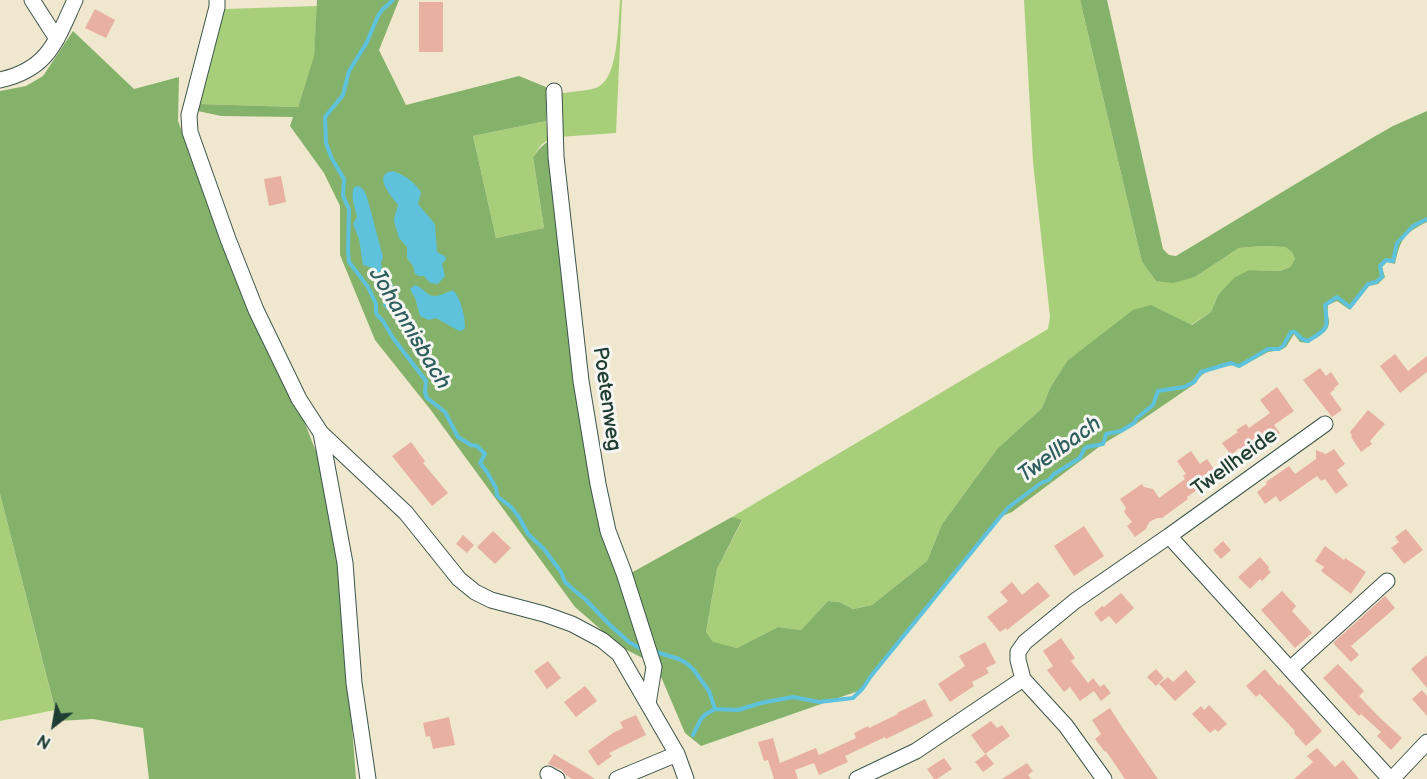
<!DOCTYPE html>
<html>
<head>
<meta charset="utf-8">
<style>
  body { margin:0 }
  #map { position:relative; width:1427px; height:779px; overflow:hidden; background:#f0e7cf; font-family:"Balsamiq Sans",sans-serif }
  canvas { display:block }
  .north { position:absolute; left:24px; top:695px; width:60px; height:60px; -webkit-text-stroke:4px #f6f6f2; paint-order:stroke; rotate:211deg; font-size:16px; font-weight:700; line-height:24px; text-align:center; color:#1f3d34 }
  .north::after { content:''; display:block; margin:auto; width:21px; height:27px; background:#1f3d34; clip-path:polygon(50% 0,100% 100%,50% 72%,0 100%) }
</style>
</head>
<body>
<div id="map">
<canvas width="1427" height="779"></canvas>
<div class="north">N</div>
</div>
<script>
const ctx = document.querySelector('canvas').getContext('2d');
ctx.lineJoin = 'round';
function fill(path, color) { ctx.fillStyle = color; ctx.fill(path, 'evenodd'); }
function trace(path, color, width, dash) { ctx.strokeStyle = color; ctx.lineWidth = width; ctx.lineCap = dash ? 'butt' : 'round'; ctx.setLineDash(dash || []); ctx.stroke(path); }
function drawText(font, color, halo, rows, align = 'center') {
  ctx.font = font + ' "Balsamiq Sans",sans-serif'; ctx.lineWidth = 6; ctx.setLineDash([]); ctx.textBaseline = 'middle'; ctx.strokeStyle = halo; ctx.fillStyle = color; for (const [text, x, y, turn = 0] of rows) {
    ctx.save(); ctx.translate(x, y); ctx.rotate((+turn || 0) * Math.PI / 180); ctx.textAlign = isNaN(turn) ? turn : align; if (halo) ctx.strokeText(text, 0, 0); ctx.fillText(text, 0, 0); ctx.restore();
  }
}
const green = new Path2D(`
  M620,0H622L616,133L558,137L557,94C566,92 591,91 598,87C619,77 618,21 620,0Z
  M1024,0H1080L1142,262L1156,281L1195,277L1239,248L1263,246L1285,247L1292,252L1295,259L1290,267L1280,271L1249,270L1218,295L1211,312L1191,325L1067,361L1050,388L1042,408L997,449L942,524L927,561L872,605L853,609L839,602L828,601L801,630L778,627L737,648L713,643L706,632L717,569L742,521L732,517L1048,329L1050,317L1033,162Z
  M317,6L314,57L298,107L199,104L224,9Z
  M546,121L548,140L541,145L533,157L544,228L496,238L473,136Z
  M0,494L55,710L0,721Z`);
const forest = new Path2D(`
  M317,0H399L379,50L406,105L519,76L546,87V121L473,136L496,238L544,228L533,157C541,146 546,141 558,137L585,380L612,526L631,573L732,517L742,520L717,569L706,632L713,642L737,648L778,627L801,630L828,601L839,602L853,609L872,605L927,561L942,524L997,449L1042,408L1050,388L1067,361L1133,310L1151,305L1192,325L1211,312L1218,295L1234,278L1249,270L1280,271L1290,267L1295,259L1292,252L1285,247L1263,246L1239,248L1195,277L1173,283L1156,281L1142,262L1080,0H1107L1163,249L1169,255L1176,256L1372,138L1393,126L1427,111V222C1404,233 1400,240 1395,264L1387,262L1382,267L1385,277L1378,284L1369,286L1350,310L1337,301L1328,305C1327,311 1328,315 1329,321C1330,332 1317,337 1308,343L1300,342L1294,334L1286,347L1281,350L1268,352L1239,368L1233,365C1220,368 1202,369 1196,383L1136,424L1103,444L1012,512L1000,517L873,676L864,689L701,746L685,733L656,665L621,647L575,607L430,409L375,340L340,255V206L324,173L290,126L293,117L221,116L198,111L199,104L298,107L314,56Z
  M73,31L134,89L179,77L178,121L247,302L302,416L317,454L340,567L356,779H149L143,728L93,719L58,721L0,494V91L26,86L43,76Z`);
const water = new Path2D(`
  M393,171C405,175 414,182 421,192L418,204L435,224L437,252L445,256L446,259L442,264L445,276L438,284L430,283L424,276H419L415,274L413,266L407,258V247L399,238L395,225L394,219L398,205C392,197 371,174 393,171Z
  M359,186L363,189L367,197L383,257L381,263L382,271L377,273L372,268L363,265L359,239L353,224L357,217C355,207 350,197 354,187Z
  M386,281H391L399,300L401,313L397,316L391,314L383,305L385,296L380,288Z
  M415,285C421,287 423,290 428,294C436,299 445,293 453,290C461,299 465,316 465,328L463,330L459,331L436,318L429,320L420,316L415,298L411,291L410,289Z`);
const stream = new Path2D(`
  M393,0L382,10L378,16L366,44L349,71L343,95L325,117L326,143L332,159L344,179L343,196L349,209L348,251L349,262L368,287L376,304V313L378,316L383,321L393,338L426,381L425,392L427,398L445,412L458,437L471,445L477,446L485,454L480,463L487,472L496,488L497,496L511,507L519,517L528,534L544,549L561,572L565,582L575,591L585,599L610,625L629,642L641,649
  M656,652L679,659L686,663L693,669L709,691L715,709
  M693,735L701,719L706,714L715,709L738,710L761,703L793,697L819,702L853,698L863,688L871,676L1000,517L1009,507L1041,483L1049,480L1054,474L1080,458L1084,449L1087,447L1103,444L1106,434L1121,431L1134,423L1137,418L1153,405L1158,391L1184,387L1194,382L1201,372L1231,363L1239,366L1268,349H1279L1283,346L1291,332H1295L1302,339L1308,341C1329,327 1328,330 1325,305L1337,297L1350,307L1368,284L1376,282L1382,277L1380,266L1386,260L1393,261L1397,243L1413,226L1427,219`);
const building = new Path2D(`
  M419,2H443V52H419Z
  M95,9L115,20L106,38L85,28Z
  M281,176L286,202L269,206L264,179Z
  M1395,354L1408,371L1427,356V372L1400,393L1380,366Z
  M1320,368L1326,376L1331,372L1339,384L1334,388L1335,389L1330,393L1342,410L1332,417L1303,380Z
  M1277,387L1294,411L1274,425L1280,433L1246,458L1239,448L1231,455L1222,443L1238,432L1236,430L1246,424L1249,428L1270,413L1260,400Z
  M1368,410L1385,424L1370,441L1372,444L1361,452L1351,437L1352,436L1350,432Z
  M411,442L425,461L423,463L448,493L432,506L392,456Z
  M1334,449L1345,464L1337,470L1348,485L1336,494L1325,479L1321,481L1317,476L1280,502L1276,496L1265,504L1257,492L1267,484L1266,482L1289,466L1295,474L1316,459V450L1326,454Z
  M1191,451L1200,464L1207,459L1218,475L1187,497L1188,499L1162,518H1157L1149,522L1146,529L1135,537L1127,526L1132,522L1124,512L1126,508L1120,499L1142,484L1144,487L1153,489L1159,498L1185,479L1183,476L1186,474L1177,461Z
  M1084,526L1104,556L1074,576L1054,546Z
  M1406,529L1423,550L1404,564L1391,548L1399,542L1395,537Z
  M493,531L511,548L495,564L477,547Z
  M463,535L474,545L467,553L456,544Z
  M1223,541L1231,550L1221,559L1213,550Z
  M1325,546L1344,560L1345,558L1366,572L1351,594L1321,571L1324,567L1315,561Z
  M1260,557L1269,567L1268,569L1271,572L1262,581L1260,579L1250,589L1238,577Z
  M1012,582L1022,595L1038,582L1050,596L1007,630L1006,628L1000,632L987,617L1008,601L1000,592Z
  M1282,591L1296,606L1292,611L1312,633L1295,648L1261,610Z
  M1121,593L1134,608L1116,624L1109,616L1101,622L1094,613L1102,606L1104,607Z
  M1385,596L1395,608L1351,646L1359,655L1351,662L1333,643Z
  M1061,638L1075,658L1071,661L1088,683L1093,678L1100,687L1104,684L1111,693L1101,701L1094,691L1080,701L1070,687L1064,692L1047,670L1053,666L1043,651Z
  M985,642L996,663L986,668L989,673L972,682L974,686L950,702L938,684L965,666L959,656Z
  M1427,655V688L1411,669Z
  M548,661L561,678L547,689L534,671Z
  M1338,664L1364,691L1359,696L1379,717L1402,738L1391,750L1377,736L1381,732L1361,714L1359,716L1323,678Z
  M1156,669L1164,678L1156,686L1147,677Z
  M1265,669L1279,686L1280,684L1322,731L1306,746L1294,733L1295,731L1260,694L1256,697L1246,686Z
  M1186,670L1196,682L1175,701L1159,684L1168,677L1173,682Z
  M585,686L597,701L576,717L564,702Z
  M1422,690L1427,696V716L1412,699Z
  M925,699L933,716L886,739L885,737L845,756L848,762L819,775L814,763L795,770L798,779H774L768,760L764,761L758,742L773,738L780,763L816,748L819,755L856,738L854,733L868,726L869,728L898,714L897,713Z
  M1209,705L1227,724L1218,732L1215,729L1210,733L1192,714L1201,706L1204,710Z
  M1110,708L1124,730L1158,779H1125L1106,751L1105,752L1095,739L1101,734L1092,720Z
  M636,715L646,735L609,753L612,756L598,766L588,751L613,733L623,728L620,722Z
  M449,717L455,745L433,749L430,736L426,737L423,723Z
  M991,721L997,728L1002,725L1010,736L985,754L971,735Z
  M1317,748L1335,767L1343,760L1359,779H1294L1313,762L1307,756Z
  M554,754L586,773L595,779H572L566,775L562,770L548,764Z
  M986,754L994,764L983,772L975,762Z
  M944,758L952,769L937,779H934L927,769Z
  M1027,763L1033,771L1028,775L1031,779H1002Z`);
const minor = new Path2D(`
  M32,0L57,39
  M217,0V7L189,115L190,132L228,239L256,310L299,399L321,433L406,513L459,579L475,592L491,600L544,614L572,624L602,640L619,654L677,754L686,779
  M0,80C49,69 56,41 75,0
  M554,91L556,157L581,381L598,484L608,531L624,573L654,667L648,704
  M321,433L345,563L354,683L368,779
  M1169,536L1325,424
  M1290,669L1387,581
  M1023,679L1066,726L1104,779
  M548,774L557,779
  M617,779L677,754
  M857,779L916,751L1023,679L1018,660V652L1025,642L1075,601L1169,536L1390,779
  M1392,779L1427,742`);
const streetNames = [
  ["Poetenweg",606,399,82],
  ["Twellheide",1235,463,-36]
];
const waterNames = [
  ["Johannisbach",409,329,59],
  ["Twellbach",1060,450,-36]
];
fill(green, '#a7cf7a');
fill(forest, '#85b26a');
fill(water, '#5ec2dc');
trace(stream, '#5ec2dc', 4);
fill(building, '#e8b0a2');
trace(minor, '#3e564b', 17);
trace(minor, '#fff', 15);
drawText('21px', '#1f3d34', '#f6f6f2', streetNames);
drawText('italic 22px', '#2f5e5e', '#f6f6f2', waterNames);
</script>
</body>
</html>
